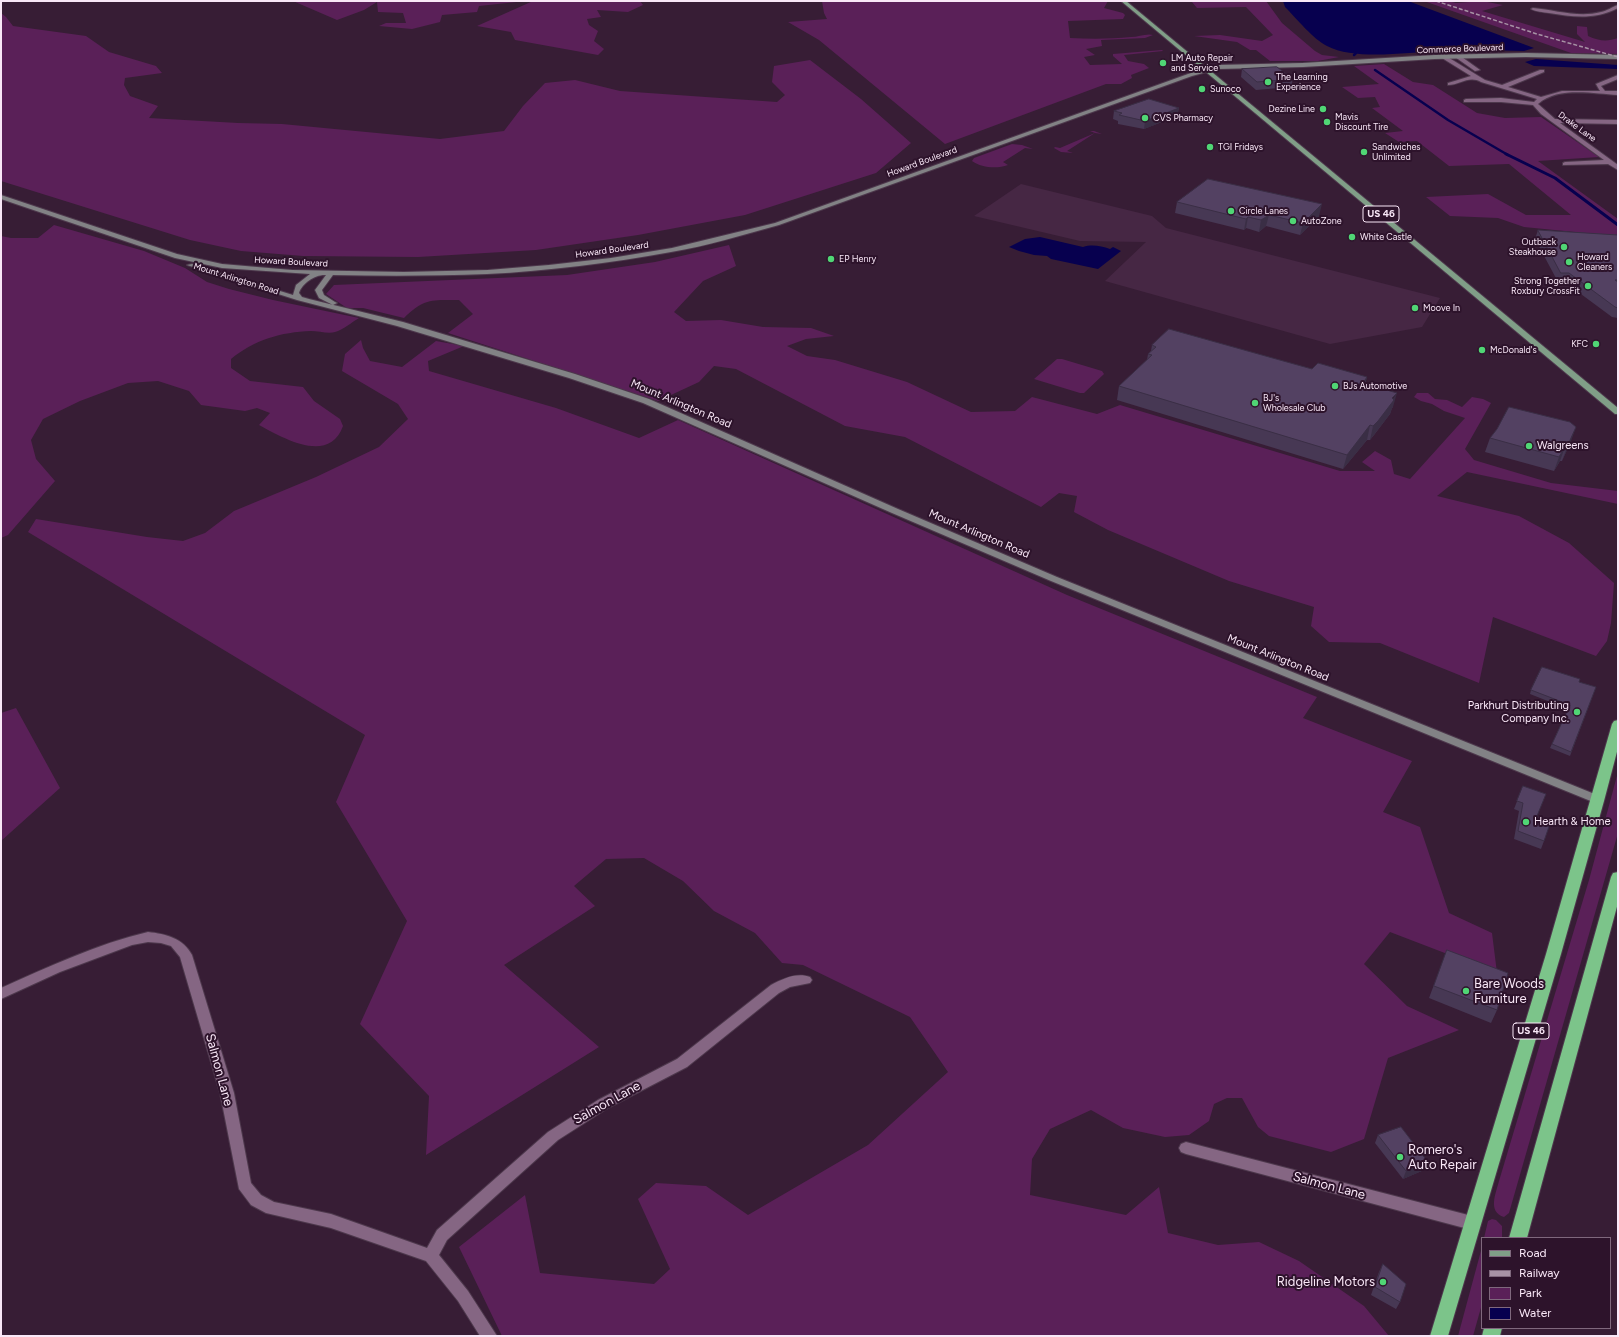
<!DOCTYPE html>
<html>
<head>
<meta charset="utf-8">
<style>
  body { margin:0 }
  #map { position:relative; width:1619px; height:1337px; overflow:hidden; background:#371d35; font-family:Figtree,sans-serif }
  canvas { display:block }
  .frame { position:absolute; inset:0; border:2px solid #f9e7f7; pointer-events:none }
  .legend { position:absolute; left:1481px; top:1237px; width:130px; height:92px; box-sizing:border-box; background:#2d132b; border:1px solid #7f687d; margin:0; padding:5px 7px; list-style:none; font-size:12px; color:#f9e7f7 }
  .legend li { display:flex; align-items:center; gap:8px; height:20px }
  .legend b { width:20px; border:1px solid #7f687d }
</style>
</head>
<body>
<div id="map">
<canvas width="1619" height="1337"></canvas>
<div class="frame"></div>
<ul class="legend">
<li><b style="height:5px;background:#809e87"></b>Road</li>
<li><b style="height:5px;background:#a792a5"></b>Railway</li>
<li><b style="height:11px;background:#5a2058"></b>Park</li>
<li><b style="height:11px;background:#07004f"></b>Water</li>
</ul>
</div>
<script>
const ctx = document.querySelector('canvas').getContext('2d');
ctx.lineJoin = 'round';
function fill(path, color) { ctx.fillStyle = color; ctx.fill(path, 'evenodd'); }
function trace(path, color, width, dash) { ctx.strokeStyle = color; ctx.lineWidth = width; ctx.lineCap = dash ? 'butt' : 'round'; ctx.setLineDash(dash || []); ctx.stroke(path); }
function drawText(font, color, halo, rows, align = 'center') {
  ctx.font = font + ' Figtree,sans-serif'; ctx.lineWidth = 4; ctx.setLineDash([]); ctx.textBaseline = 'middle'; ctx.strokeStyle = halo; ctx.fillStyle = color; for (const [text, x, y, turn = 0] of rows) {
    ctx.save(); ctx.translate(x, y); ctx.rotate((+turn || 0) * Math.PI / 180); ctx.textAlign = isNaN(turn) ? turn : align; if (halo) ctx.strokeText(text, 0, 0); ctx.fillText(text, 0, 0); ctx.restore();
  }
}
const built = new Path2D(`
  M1021,184L1152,216L1166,228L1440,298L1422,327L1330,344L1105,281L1146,242L1080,241L974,216Z`);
const green = new Path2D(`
  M293,1H526L479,6L477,12L442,15L440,22L412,29L379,26L386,23H406L403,13L378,12L377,2L364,10L337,20Z
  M533,1H640L643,5L628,12L597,10L601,17L587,19L589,25L598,31L594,41L604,49L598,55L515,40L511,32L477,26Z
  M822,1H1108L1104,8L1123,13L1125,15L1123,19L1068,21L1070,38C1091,39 1111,39 1131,37C1138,37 1147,33 1153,35L1145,38L1101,40L1102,46L1086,49L1095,55L1084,57L1090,65L1122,64L1113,56V54L1162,50L1163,51L1124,55L1128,61L1144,64L1149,68L1131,75L1132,78L1121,84H1106L945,144L819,40L788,22L827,19L824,13Z
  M1209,1H1266L1282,23L1315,51L1322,55L1339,57L1318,61H1270L1256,50H1250L1237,42L1194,36L1220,35L1262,41L1273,35L1246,7L1197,8L1192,2Z
  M1424,1H1448L1456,3L1482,1L1503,5L1482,11L1585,42L1577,34V26L1587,27L1588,36C1599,41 1607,42 1618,38V54L1571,53Z
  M1,13L6,17L13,26L86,36L109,52L156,66L162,73L125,78L124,85L130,96L158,106L149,118L238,123L282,124L440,139L504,131L523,106L545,83L575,80L620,91L777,102L785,95L772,82L774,66L810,60L861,99L911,143L876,173L745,215L638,235L536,250L418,257L303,256L241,251L190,240L1,181Z
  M1384,64L1413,82L1433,85L1477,113L1505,118L1541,117L1599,157L1538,161L1618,219V238L1615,236L1524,227L1498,218L1450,216L1426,197L1488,194L1526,215H1571L1509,164L1449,166L1417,141L1399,142L1385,133L1403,131L1372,108L1380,107L1375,97L1358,98L1342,87L1379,84L1354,66Z
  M1090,131H1094L1102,134L1095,133L1067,151L1073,153L1061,152L1054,148L1055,147L1060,148L1095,133Z
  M1012,144L1022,145L1033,149L1025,148L1003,162L1008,165C997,169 982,168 972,161L974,158Z
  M54,225L144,251L185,268L207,282L229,289L273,300L359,318C352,322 343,330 335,332C329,334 318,331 311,331C281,332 254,340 231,359V368L250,381L303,387L314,401L340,419L343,426C329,465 283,438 259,425L270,413L257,408L245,411L201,405L189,391L158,381L128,383L80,401L43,419L31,440L36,459L55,481L8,535L1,538V236L11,238H38Z
  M729,245L736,266L703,281L674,312L686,321L721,320L763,327L811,328L834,336L806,339L787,346L807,356L835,360L907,382L971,412L1015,411L1032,397L1097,414L1120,405L1340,471H1375L1362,462L1375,451L1391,460L1394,474L1410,479L1465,418L1444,411L1432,404L1421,401L1414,397L1417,393H1428L1435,399L1447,400L1462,407L1472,397L1483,399L1491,403L1465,449L1474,460L1551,483L1618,491V504L1467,472L1437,496L1519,516L1569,543L1614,583L1611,623L1607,641L1596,656L1493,617L1479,683L1380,643L1329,642L1311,626L1314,607L1229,581L1108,530L1074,512L1077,496L1059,493L1041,507L905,437L845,426L736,369L714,366L699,382L658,401L448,333L473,314L459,300C432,300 424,298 404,318L363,308H347L326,294L334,285L567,275L655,262Z
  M361,340L363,348L370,361L402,367L436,341L464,346L428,361L429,371L556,408L639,438L678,420L1067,595L1317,697L1303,718L1412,761L1383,812L1420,827L1449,913L1492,933L1497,973L1390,932L1364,964L1407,1006L1459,1030L1388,1058L1364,1139L1331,1152L1269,1136L1258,1127L1242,1098H1227L1214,1104L1209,1121L1189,1135L1165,1137L1123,1128L1091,1110L1050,1129L1032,1159L1030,1195L1126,1215L1159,1187L1168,1233L1218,1245L1259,1242L1299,1261L1364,1306L1389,1336H502L459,1247L525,1195L540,1273L654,1284L670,1269L638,1199L656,1183L706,1186L748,1215L868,1145L948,1072L910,1017L803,965L782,963L755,933L714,911L683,881L644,858L606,859L574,886L595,906L504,965L599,1047L426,1155L429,1096L360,1024L407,921L336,802L365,735L28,532L36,519L147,537L183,541L205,533L234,511L316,477L379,447L408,419L398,404L342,371L345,354Z
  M1057,359H1062L1102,371L1104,374L1084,393H1080L1034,379Z
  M16,708L60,788L1,841V713Z
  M1618,772V833L1509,1213L1504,1217C1487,1212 1496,1193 1499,1181L1589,880Z
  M1492,1219L1496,1220L1502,1226V1238H1484L1488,1221Z
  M1482,1247V1304L1473,1336H1458Z`);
const water = new Path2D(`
  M1283,1H1408L1534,48L1524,51C1496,50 1467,50 1439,51C1408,52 1356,61 1327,46C1313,39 1297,19 1285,7Z
  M1536,59L1618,65V69L1534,66L1525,62Z
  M1040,237L1083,247C1092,244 1101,246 1110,249L1113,247L1121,251L1098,269L1051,259L1047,256L1034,255L1019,251L1009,247L1025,239Z`);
const streamFar1 = new Path2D(`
  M1354,55L1356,53
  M1375,70L1448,120L1508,155`);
const stream = new Path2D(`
  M1506,154L1555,178L1618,225`);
const street = new Path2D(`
  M1618,5V8C1595,20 1573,17 1549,13C1543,12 1536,12 1531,9L1533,8C1555,10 1579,18 1601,12C1607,11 1612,7 1618,5Z
  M1455,55H1459L1480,70L1475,71L1455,57Z
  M1442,56H1446L1485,80L1502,85L1540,70H1544V72L1508,87L1541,97L1562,91H1600L1596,84L1618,75V79L1601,86L1605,91H1618V95C1594,94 1558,86 1538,104L1555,119L1618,120V124L1560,123L1618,165V170L1608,164L1563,165V163L1565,162L1604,160L1541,114L1533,105L1501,102H1464V100L1466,99L1501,98L1534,102L1537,99L1481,82C1469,75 1460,85 1448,85V83L1471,76L1442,58Z
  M148,932C166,934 183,938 192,955L234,1093L251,1183L261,1195L274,1202L331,1214L427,1248L437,1230L548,1132L598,1100L677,1059L771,985C782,979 797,972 810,977L812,980L810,983L790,987L779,993L687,1067L608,1108L558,1140L447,1240L439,1255L468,1291L497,1336H480L458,1301L426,1261L331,1228L266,1213L251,1205L239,1189L220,1093L180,957L171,946L161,943L148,942L132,945L60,972L1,999V988C48,967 97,944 148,932Z
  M1186,1142L1472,1216L1477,1218L1479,1223L1477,1228L1472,1230L1186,1154L1181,1152L1179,1148L1181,1144Z`);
const secondary = new Path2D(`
  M1526,53L1618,55V59L1526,57L1435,59L1303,67L1218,69L1192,76L779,225C743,235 707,246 671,252C610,263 549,271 487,274C436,276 384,276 333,275L322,290L324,295L335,302L337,303L333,305L319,298L315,290L326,275C316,274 302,283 299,293L302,297L309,299L403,322L575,374L649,399L898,509L1057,577L1602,797L1604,800L1602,803L1598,804L1051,581L892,513L643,403L569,378L397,326L297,300L187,265L192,264L293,295L296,285L310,274L222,268L175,258L1,199V195L177,254L222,264L292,270L404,272L488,270L549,265L611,258L672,248L775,223L1188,74L1218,65L1303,63L1435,55Z`);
const primary = new Path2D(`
  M1121,1H1126L1618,408V414H1615Z`);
const highway = new Path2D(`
  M1618,720V748L1604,801L1561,954L1448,1336H1430L1546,954L1612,724L1614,721Z
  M1618,872V903L1527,1238H1509L1611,877L1613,873Z
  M1484,1328H1502L1500,1336H1482Z`);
const rail = new Path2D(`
  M1436,1L1537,34L1618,57`);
const wall = new Path2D(`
  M1242,69L1293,79L1291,87L1256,90L1241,77Z
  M1179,108L1177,116L1144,129L1118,124V121L1113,119L1114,111Z
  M1177,202L1319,216L1300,235L1266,226L1259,232L1246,228L1244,230L1175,213Z
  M1538,230L1618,235V318L1612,317L1566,283L1558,282L1535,239Z
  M1152,345L1367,377L1365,384L1393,407L1392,408L1390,414L1374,435L1370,440H1367L1343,469L1117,400L1119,386L1147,360L1148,354L1151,351Z
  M1490,438L1571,441L1562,461H1560L1554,471L1485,452Z
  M1579,682L1596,687L1570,756L1550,748L1568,709L1530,694L1531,690Z
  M1523,786L1537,816L1544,841L1541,849L1514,839L1519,811L1514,809Z
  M1447,950L1497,1010L1491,1023L1429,998Z
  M1378,1135L1428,1162L1424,1170L1403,1179L1375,1143Z
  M1383,1264L1400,1302L1396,1309L1371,1295L1379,1272Z`);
const shadedWall = new Path2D(`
  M1179,108L1177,116L1144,129L1145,121Z
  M1322,204L1319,216L1300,235L1303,223Z
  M1269,215L1266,226L1259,232L1261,220Z
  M1248,217L1246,228L1244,230L1246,219Z
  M1367,377L1363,391V383Z
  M1397,393L1393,407L1392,408L1390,414L1370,440L1373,426Z
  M1370,425L1367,440L1343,469L1347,455Z
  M1576,427L1571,441L1562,461L1567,447Z
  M1565,447L1560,461L1554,471L1559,457Z
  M1428,1162L1424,1170L1403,1179L1406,1171Z`);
const building = new Path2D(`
  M1277,67L1293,79L1257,82L1242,69Z
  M1149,99L1179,108L1145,121L1119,115L1122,113L1114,111Z
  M1208,179L1322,204L1303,223L1269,215L1261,220L1248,217L1246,219L1177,202Z
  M1538,230L1618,235V280H1615L1618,282V308L1615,307L1569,273H1561Z
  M1169,329L1312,369L1318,363L1367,377L1363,383L1397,393L1392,398L1394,400L1378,421L1373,426L1370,425L1347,455L1119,386L1152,355L1148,354L1156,347L1152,345Z
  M1509,407L1570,422L1576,427L1567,447H1565L1559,457L1490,438L1497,429Z
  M1542,667L1580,679L1579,682L1596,687L1571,752L1552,744L1570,705L1531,690Z
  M1523,786L1546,794L1537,816L1551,821L1544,841L1518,831L1523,803L1517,801Z
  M1447,950L1508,973L1497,1010L1434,986Z
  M1401,1127L1428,1162L1406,1171L1378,1135Z
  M1383,1264L1406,1284L1400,1302L1375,1287Z`);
const markers = [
  [1163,63,4,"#50d675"],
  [1268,82,4,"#50d675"],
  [1202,89,4,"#50d675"],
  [1323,109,4,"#50d675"],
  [1145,118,4,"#50d675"],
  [1327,122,4,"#50d675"],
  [1210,147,4,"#50d675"],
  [1364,152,4,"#50d675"],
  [1231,211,4,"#50d675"],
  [1293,221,4,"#50d675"],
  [1352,237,4,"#50d675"],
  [1564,247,4,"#50d675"],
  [831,259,4,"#50d675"],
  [1569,262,4,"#50d675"],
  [1588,286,4,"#50d675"],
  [1415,308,4,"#50d675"],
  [1596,344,4,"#50d675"],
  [1482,350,4,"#50d675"],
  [1335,386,4,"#50d675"],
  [1255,403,4,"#50d675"],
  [1529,446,4,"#50d675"],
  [1577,712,4,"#50d675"],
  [1526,822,4,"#50d675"],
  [1466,991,4,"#50d675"],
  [1400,1157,4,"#50d675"],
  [1383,1282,4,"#50d675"]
];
const farStreetnames = [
  ["Commerce Boulevard",1460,49,-2],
  ["Drake Lane",1577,127,36],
  ["Howard Boulevard",922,162,-20],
  ["Howard Boulevard",612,250,-8],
  ["Howard Boulevard",291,262,3],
  ["Mount Arlington Road",236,279,17]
];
const farPoinames = [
  ["LM Auto Repair",1171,58],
  ["and Service",1171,68],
  ["The Learning",1276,77],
  ["Experience",1276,87],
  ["Sunoco",1210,89],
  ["Dezine Line",1315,109,"right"],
  ["Mavis",1335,117],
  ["Discount Tire",1335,127],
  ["CVS Pharmacy",1153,118],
  ["TGI Fridays",1218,147],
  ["Sandwiches",1372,147],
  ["Unlimited",1372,157],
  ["Circle Lanes",1239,211],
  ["AutoZone",1301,221],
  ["White Castle",1360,237],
  ["Outback",1556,242,"right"],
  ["Steakhouse",1556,252,"right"],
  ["Howard",1577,257],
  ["Cleaners",1577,267],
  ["EP Henry",839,259],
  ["Strong Together",1580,281,"right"],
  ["Roxbury CrossFit",1580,291,"right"],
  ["Moove In",1423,308],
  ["KFC",1588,344,"right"],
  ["McDonald's",1490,350],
  ["BJs Automotive",1343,386],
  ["BJ's",1263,398],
  ["Wholesale Club",1263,408]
];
const shields = [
  [1381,214,36],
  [1531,1031,36]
];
const shieldNames = [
  ["US 46",1381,214],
  ["US 46",1531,1031]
];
const streetNames = [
  ["Mount Arlington Road",681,404,23],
  ["Mount Arlington Road",979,534,23],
  ["Mount Arlington Road",1278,658,22]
];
const poiNames = [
  ["Walgreens",1537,446],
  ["Parkhurt Distributing",1569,706,"right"],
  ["Company Inc.",1569,719,"right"],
  ["Hearth & Home",1534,822]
];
const nearPoinames = [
  ["Bare Woods",1474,984],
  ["Furniture",1474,999],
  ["Romero's",1408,1150],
  ["Auto Repair",1408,1165],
  ["Ridgeline Motors",1375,1282,"right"]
];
const nearStreetnames = [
  ["Salmon Lane",219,1070,75],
  ["Salmon Lane",607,1103,-29],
  ["Salmon Lane",1329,1186,15]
];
fill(built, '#462744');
fill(green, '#5a2058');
fill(water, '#07004f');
trace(streamFar1, '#07004f', 2.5);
trace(stream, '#07004f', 3);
trace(street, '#4d384c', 2);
trace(secondary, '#4d384c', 2);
trace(primary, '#4d384c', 2);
trace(highway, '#4d384c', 2);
fill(street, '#856683');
fill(secondary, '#828285');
fill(primary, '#809e87');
fill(highway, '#7cc48a');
trace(rail, '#a792a5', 1.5, [4, 2]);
fill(wall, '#473854');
fill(shadedWall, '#3a2e45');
fill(building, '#534162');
trace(building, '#3a2e45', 1);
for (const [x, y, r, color] of markers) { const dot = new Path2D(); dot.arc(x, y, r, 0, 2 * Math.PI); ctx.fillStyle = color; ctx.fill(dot); trace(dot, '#2d132b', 1.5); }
drawText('9px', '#f9e7f7', '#2d132b', farStreetnames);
drawText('9px', '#f9e7f7', '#2d132b', farPoinames, 'left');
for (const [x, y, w] of shields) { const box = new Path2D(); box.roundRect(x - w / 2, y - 8, w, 16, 3); ctx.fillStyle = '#2d132b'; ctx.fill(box); trace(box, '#f9e7f7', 1); }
drawText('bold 10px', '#f9e7f7', null, shieldNames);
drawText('11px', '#f9e7f7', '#2d132b', streetNames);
drawText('11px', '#f9e7f7', '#2d132b', poiNames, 'left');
drawText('13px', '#f9e7f7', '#2d132b', nearPoinames, 'left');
drawText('13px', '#f9e7f7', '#2d132b', nearStreetnames);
</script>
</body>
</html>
